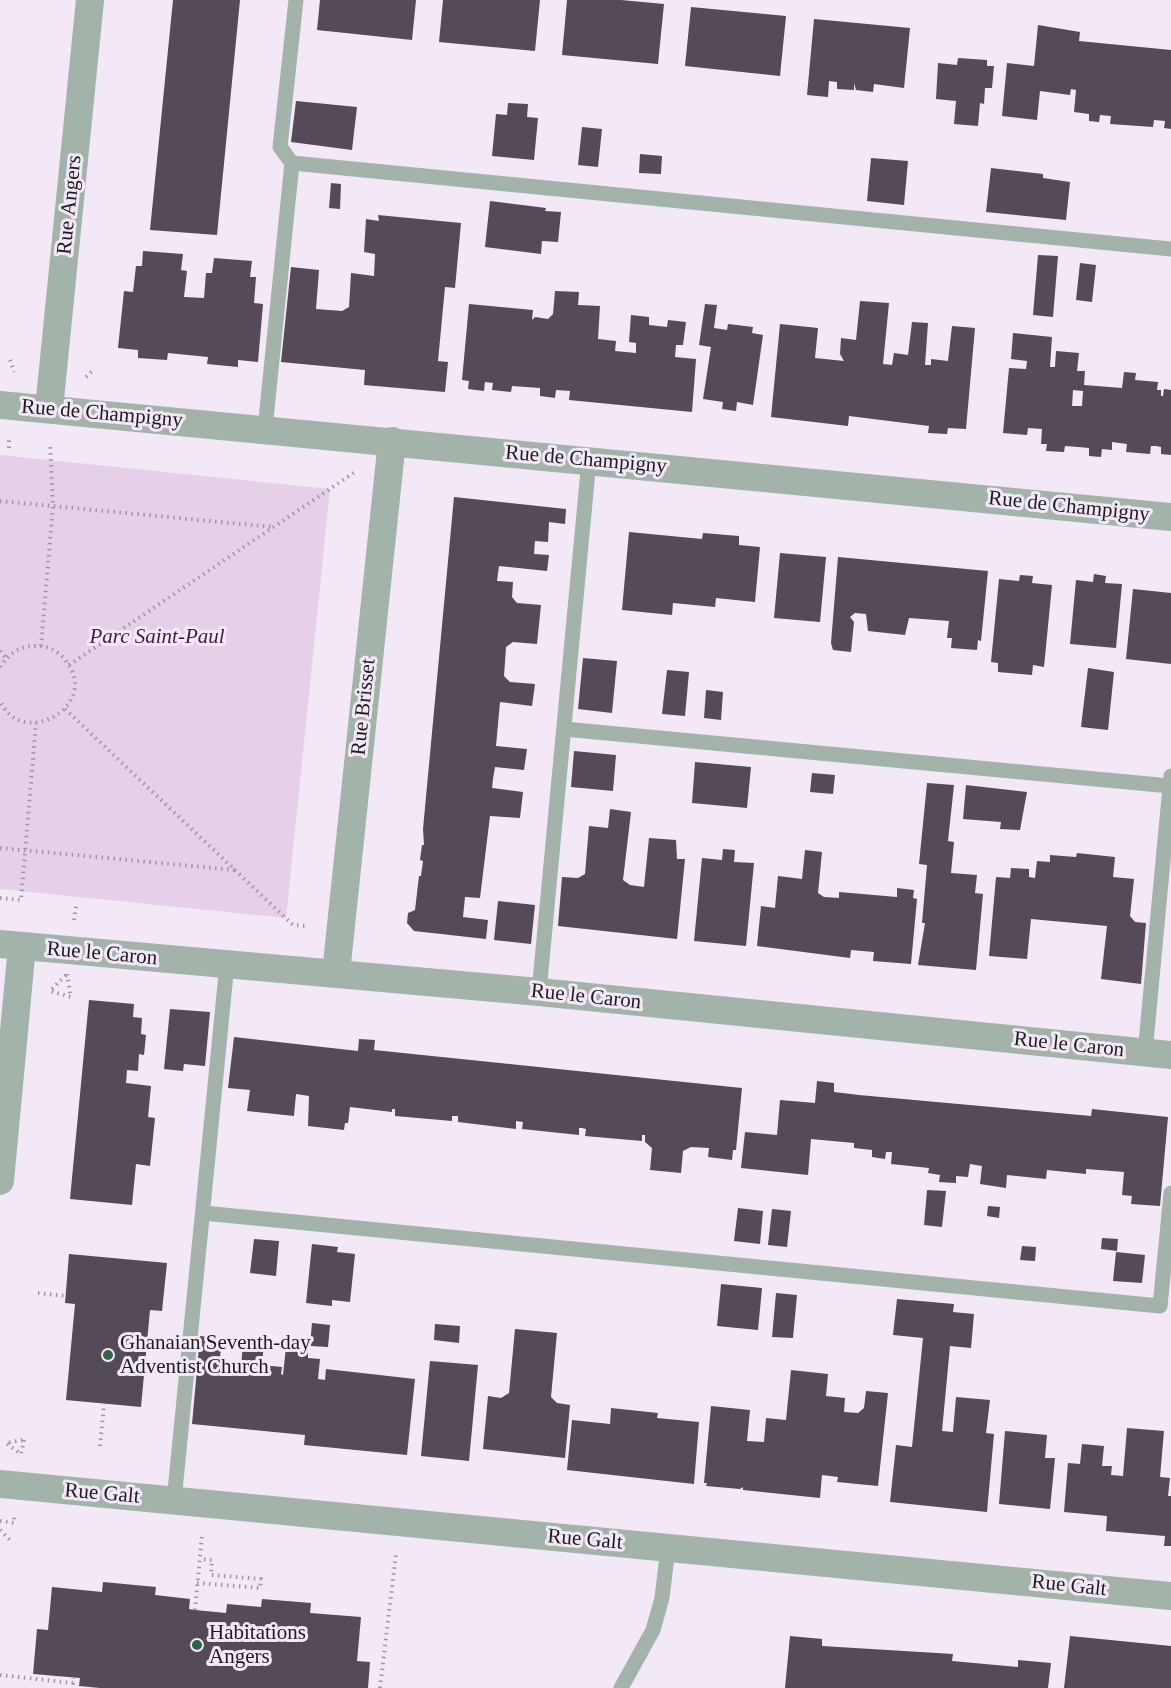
<!DOCTYPE html>
<html>
<head>
<meta charset="utf-8">
<style>
  body { margin:0 }
  canvas { display:block; background:#f3e8f5 }
</style>
</head>
<body>
<canvas width="1171" height="1688"></canvas>
<script>
const ctx = document.querySelector('canvas').getContext('2d');
ctx.lineJoin = 'round';
function fill(path, color) { ctx.fillStyle = color; ctx.fill(path, 'evenodd'); }
function trace(path, color, width, dash) { ctx.strokeStyle = color; ctx.lineWidth = width; ctx.lineCap = dash ? 'butt' : 'round'; ctx.setLineDash(dash || []); ctx.stroke(path); }
function drawText(font, color, halo, rows, align = 'center') {
  ctx.font = font + ' Georgia,serif'; ctx.lineWidth = 6; ctx.setLineDash([]); ctx.textBaseline = 'middle'; ctx.strokeStyle = halo; ctx.fillStyle = color; for (const [text, x, y, turn = 0] of rows) {
    ctx.save(); ctx.translate(x, y); ctx.rotate((+turn || 0) * Math.PI / 180); ctx.textAlign = isNaN(turn) ? turn : align; if (halo) ctx.strokeText(text, 0, 0); ctx.fillText(text, 0, 0); ctx.restore();
  }
}
const green = new Path2D(`
  M0,455L330,489L286,918L0,889Z`);
const building = new Path2D(`
  M173,0H240L217,235L150,230Z
  M320,0H416L412,40L317,30Z
  M443,0H540L535,51L439,42Z
  M567,0H621L664,4L658,64L562,55Z
  M691,7L786,16L780,76L685,66Z
  M814,19L910,28L904,88L874,84L873,92L856,90L854,83V90L837,89V82L829,81L828,97L807,95Z
  M1038,25L1080,32L1079,41L1171,50V129L1164,128L1165,121L1154,120L1153,127L1110,124L1111,116L1100,115L1099,122L1089,121V114L1074,112L1076,90L1071,89L1070,95L1040,91L1037,120L1002,116L1007,63L1034,66Z
  M958,58L987,60V66H994L992,88H985L984,104L980,103L978,126L954,124L956,101L936,99L938,63L957,65Z
  M296,101L357,107L352,150L291,142Z
  M508,103L528,104L527,117L538,118L534,160L492,156L496,114L507,115Z
  M582,127L602,129L598,167L578,165Z
  M640,154L662,156L661,174L639,173Z
  M871,158L908,161L904,205L867,201Z
  M991,168L1043,174V178L1070,182L1066,220L986,212Z
  M331,183L341,184L340,209L329,208Z
  M490,201L546,208L545,211L561,212L558,242L542,241L541,254L485,247Z
  M378,215L461,223L455,288L445,287L438,361L448,362L445,392L364,385L365,370L281,362L291,267L319,270L316,309L342,311L349,307L351,273L374,276L375,254L364,252L366,219L379,221Z
  M143,251L183,254L181,270L187,271L184,297L204,298L206,273H212L214,258L252,261L250,277H256L254,303L263,304L258,362L238,360V367L207,364L208,357L168,353L167,360L138,358V350L118,348L124,291L133,292L136,266H142Z
  M1038,255L1058,256L1053,317L1033,315Z
  M1080,263L1096,265L1092,302L1076,300Z
  M555,291L579,292L578,305L600,306L598,339L616,341L615,351L636,353V343L629,342L631,315L649,317V325L667,327L668,320L686,322L683,345H676L675,357L696,359L692,412L569,400L570,391L556,390L555,398L540,396V388L512,386L511,392L492,390L493,383L485,382L484,391L468,389L469,381L462,380L469,304L533,310L532,320L535,317L548,319L553,314Z
  M860,301L889,303L883,364L892,365L894,353L908,355L912,322L928,323L925,365H931V359L948,361L952,326L975,328L966,429L948,428L947,434L928,433L929,426L849,416L848,426L771,417L780,324L818,328L815,358L844,361L840,354L841,338L856,340Z
  M705,304L717,305L714,328L727,330L728,324L753,327L752,333L763,335L753,405L737,402L736,411L722,409L723,402L703,399L711,347L699,345Z
  M1013,333L1052,337L1050,367H1055L1056,351L1079,353L1077,371H1085L1084,385L1122,388L1124,372L1136,373L1135,380L1158,382L1157,390H1161V396H1163L1164,389L1171,390V455L1161,454V447L1156,446H1151L1150,454L1126,452L1127,444L1112,442V450L1102,449L1101,457L1089,456V448L1078,447L1065,446L1064,452L1046,451L1047,444H1041L1042,429L1028,428L1027,435L1003,433L1009,368L1026,369L1027,361L1011,359ZM1073,390L1083,391L1082,406H1072Z
  M454,497L566,509L565,524L549,522L548,542L535,541L534,554L549,555L547,571L499,566L497,581L513,582L512,597L517,603L541,605L537,644L513,642L506,647L505,662L504,676L510,682L535,684L532,706L500,702L496,746L527,749L524,770L495,767L493,779L492,788L523,792L520,818L490,816L480,898L465,897L463,917L488,920L486,939L414,931L407,923L408,913L415,910L419,876H421L423,861L420,860L422,845H424L423,829Z
  M629,532L702,539L703,533L739,536V545L760,547L755,602L716,598L715,607L673,603L672,615L622,610Z
  M780,553L826,557L820,622L774,618Z
  M838,557L988,571L981,641L978,640L977,650L951,648L952,638H947L949,621L909,618L905,635L868,631L866,614L855,613L850,617L854,622L851,652L833,650L831,643Z
  M1094,574L1106,576L1105,583L1122,584L1116,648L1070,644L1076,580L1093,582Z
  M1020,575L1033,576L1032,583L1052,585L1044,667L1033,665L1032,675L998,672V663L991,662L999,579L1019,581Z
  M1133,589L1171,593V664L1126,659Z
  M583,658L617,661L612,713L578,709Z
  M1088,668L1114,672L1108,730L1081,727Z
  M667,670L689,672L685,716L662,714Z
  M706,690L723,692L721,720L704,718Z
  M574,751L616,755L613,791L571,787Z
  M695,762L751,767L747,808L692,803Z
  M812,773L835,775L833,794L810,792Z
  M927,783L954,785L948,841L954,842L951,873L977,875L975,893L983,894L976,970L918,965L925,923H922L927,865L919,864Z
  M966,785L1027,792L1020,830L1000,829L1001,822L963,819Z
  M610,809L631,812L623,880L630,885L644,887L649,838L676,840L677,859H685L677,939L558,926L562,877L578,878L585,874L589,826L608,828Z
  M723,849L735,850L734,862L754,863L746,946L694,941L702,858L722,860Z
  M805,850L822,852L818,893L824,897L839,898V892L897,897V888L914,890L913,898L917,899L911,964L873,961L874,952L851,950L850,958L757,946L761,906L775,908L778,876L802,879Z
  M1077,853L1115,857L1113,877L1134,879L1130,916L1135,922L1146,923L1141,984L1101,979L1107,926L1031,919L1027,959L989,956L996,877L1010,878L1011,868L1029,869V877L1035,878L1037,861L1050,862V855L1076,857Z
  M498,901L535,905L531,944L494,940Z
  M89,1000L134,1004L133,1017L142,1018L141,1034L146,1035L144,1055L139,1054L138,1071L127,1070L126,1083L151,1086L148,1117L155,1118L150,1166L136,1164L132,1205L70,1199Z
  M170,1009L210,1012L205,1066L184,1064L183,1071L164,1069Z
  M234,1037L358,1051L359,1039L375,1040L374,1050L742,1088L736,1150H733L732,1160L708,1157L709,1148L691,1147L683,1151L681,1173L650,1170L652,1148L645,1142V1135H642V1141L585,1136L586,1129L582,1128H579V1135L522,1129L523,1122L516,1121V1129L458,1122V1116H452V1121L395,1116V1109H392V1112L350,1107L348,1123H345L344,1130L308,1126L309,1096L296,1094L294,1116L247,1111L250,1090L228,1088Z
  M817,1081L834,1083V1092L859,1095L1091,1116L1092,1109L1168,1117L1160,1206L1131,1204L1132,1196L1122,1195L1124,1172L1086,1169V1174L1047,1170L1046,1179L1007,1175L1006,1188L980,1184L982,1166L970,1164L968,1177L956,1176V1183L939,1182L940,1175L928,1173L929,1168L891,1164L892,1152H886L885,1159L872,1157V1150L854,1148V1143L811,1139L808,1175L741,1168L745,1132L777,1135L780,1100L815,1103Z
  M927,1190L946,1191L942,1227L924,1225Z
  M988,1206L1000,1207L999,1218L987,1216Z
  M738,1208L763,1211L760,1244L734,1241Z
  M772,1209L791,1211L787,1247L768,1245Z
  M1102,1238L1118,1239L1117,1251L1101,1249Z
  M254,1239L279,1241L276,1276L250,1273Z
  M312,1244L338,1247L337,1252L355,1254L350,1302L332,1300V1306L306,1303Z
  M1022,1246L1036,1247L1035,1261L1020,1260Z
  M1116,1252L1145,1255L1142,1283L1113,1281Z
  M69,1254L167,1263L162,1311L150,1310L141,1407L66,1400L75,1304L65,1303Z
  M721,1284L762,1288L758,1330L717,1326Z
  M776,1293L797,1295L793,1338L772,1337Z
  M897,1299L954,1304L953,1312L974,1314L971,1348L950,1346L942,1431L953,1432L956,1397L990,1400L986,1433L994,1434L987,1512L890,1502L896,1445L912,1447L923,1338L893,1335Z
  M312,1323L330,1325L328,1347L310,1346Z
  M435,1324L460,1326L459,1343L434,1340Z
  M515,1329L557,1333L551,1397L557,1403L570,1405L565,1458L483,1449L488,1396L501,1398L509,1393Z
  M200,1336L222,1338L219,1368L241,1370L243,1340L264,1343L262,1365L282,1367L281,1374L283,1375L286,1347L308,1350V1358L320,1359L318,1379L325,1380L326,1369L415,1379L407,1455L304,1445L305,1435L192,1424Z
  M430,1361L478,1365L469,1461L421,1456Z
  M791,1370L828,1374L826,1396L845,1398L844,1412L858,1413L864,1408L866,1391L888,1393L878,1486L837,1482L838,1477L822,1475L820,1498L743,1490V1487L740,1489L706,1486L707,1483H704L711,1406L750,1410L747,1441L764,1442L766,1418L786,1420Z
  M611,1408L658,1413L657,1418L699,1422L694,1484L567,1470L572,1420L610,1424Z
  M1127,1428L1164,1431L1160,1477L1170,1478L1168,1496H1171V1546H1164L1165,1536L1106,1531L1107,1516L1064,1512L1068,1463L1080,1464L1082,1444L1104,1446L1102,1466H1112L1111,1475L1123,1476Z
  M1005,1431L1047,1435L1045,1458H1055L1050,1509L999,1504Z
  M103,1582L156,1587L155,1595L190,1599L189,1609L195,1610L226,1613L227,1604L261,1607L262,1599L311,1603L310,1613L361,1617L357,1661L370,1662L368,1688H100L79,1686L80,1678L33,1674L37,1629L48,1630L52,1587L102,1592Z
  M790,1636L822,1639V1646L953,1654L952,1661L1018,1667V1660L1051,1663L1048,1688H785Z
  M1070,1636L1171,1646V1688H1064Z`);
const path = new Path2D(`
  M10,360L14,372
  M86,377L94,369
  M9,448V440
  M0,501L273,527
  M41,646L53,506L50,443
  M0,651L6,658
  M69,665L355,472
  M0,667C9,653 21,645 38,646C50,646 59,652 66,661C102,706 20,751 0,700
  M65,709L293,925L308,926
  M0,848L235,870
  M0,898L21,900L36,723
  M74,920L76,906
  M67,974L71,997L50,991Z
  M38,1293L66,1296
  M24,1440L21,1454L6,1443Z
  M100,1446L104,1404
  M0,1521L14,1523V1516
  M0,1530L10,1540
  M197,1583L260,1588L261,1579L211,1575L212,1560L200,1559
  M195,1610L202,1536
  M0,1675L73,1683V1678
  M380,1688L396,1554`);
const lane = new Path2D(`
  M292,163L1171,249
  M265,429L292,163L280,147L296,0
  M564,729L1170,786
  M539,992L589,460
  M1145,1053L1171,776
  M203,1213L1160,1306L1171,1193
  M174,1501L227,964
  M621,1688L653,1630L662,1598L668,1548`);
const street = new Path2D(`
  M0,405L1171,517
  M49,409L90,0
  M0,944L539,992L1171,1055
  M336,973L392,441
  M0,1181L22,946
  M0,1484L1171,1596`);
const markers = [
  [108,1355,6,"#306347"],
  [197,1645,6,"#306347"]
];
const streetNames = [
  ["Rue Angers",70,205,-84],
  ["Rue de Champigny",102,414,5],
  ["Rue de Champigny",586,460,5],
  ["Rue de Champigny",1069,507,6],
  ["Rue Brisset",364,707,-84],
  ["Rue le Caron",102,954,5],
  ["Rue le Caron",586,997,6],
  ["Rue le Caron",1069,1045,6],
  ["Rue Galt",102,1494,5],
  ["Rue Galt",585,1540,5],
  ["Rue Galt",1069,1586,6]
];
const parkNames = [
  ["Parc Saint-Paul",157,637]
];
const poiNames = [
  ["Ghanaian Seventh-day",120,1343],
  ["Adventist Church",120,1367],
  ["Habitations",209,1633],
  ["Angers",209,1657]
];
fill(green, '#e6cfe9');
fill(building, '#544b56');
trace(path, '#a097a1', 4, [1.5, 4.5]);
trace(lane, '#a4b3a9', 15);
trace(street, '#a4b3a9', 28);
for (const [x, y, r, color] of markers) { const dot = new Path2D(); dot.arc(x, y, r, 0, 2 * Math.PI); ctx.fillStyle = color; ctx.fill(dot); trace(dot, '#f3e8f5', 2); }
drawText('21px', '#1f1b20', '#f3e8f5', streetNames);
drawText('italic 21px', '#3e1d43', '#f3e8f5', parkNames);
drawText('21px', '#1f1b20', '#f3e8f5', poiNames, 'left');
</script>
</body>
</html>
